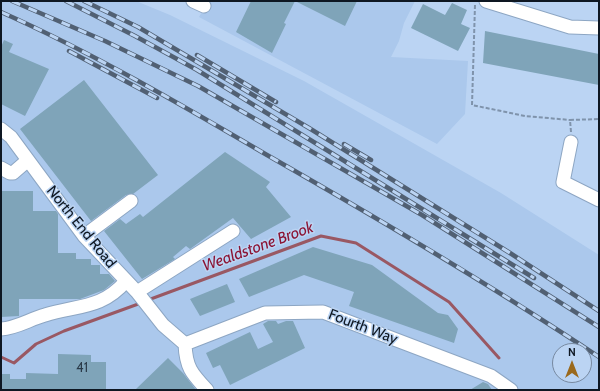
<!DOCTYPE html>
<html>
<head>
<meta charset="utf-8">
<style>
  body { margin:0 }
  #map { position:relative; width:600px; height:391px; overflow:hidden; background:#bbd4f3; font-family:Cabin,sans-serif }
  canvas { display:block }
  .frame { position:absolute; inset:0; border:2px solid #0e1722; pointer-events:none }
  .north { position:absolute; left:552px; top:343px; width:40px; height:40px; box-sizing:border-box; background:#bbd4f3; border:1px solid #76889f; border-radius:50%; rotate:0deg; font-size:11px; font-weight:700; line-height:16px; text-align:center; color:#0e1722 }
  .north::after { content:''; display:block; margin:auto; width:14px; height:18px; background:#9a691c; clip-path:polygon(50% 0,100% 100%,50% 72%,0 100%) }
</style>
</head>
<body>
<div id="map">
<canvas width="600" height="391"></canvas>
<div class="frame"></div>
<div class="north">N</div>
</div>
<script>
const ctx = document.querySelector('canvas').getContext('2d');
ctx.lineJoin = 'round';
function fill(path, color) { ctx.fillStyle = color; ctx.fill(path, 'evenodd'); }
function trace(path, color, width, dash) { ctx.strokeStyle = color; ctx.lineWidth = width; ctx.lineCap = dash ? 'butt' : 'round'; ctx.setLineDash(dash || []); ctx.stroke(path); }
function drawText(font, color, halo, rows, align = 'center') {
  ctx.font = font + ' Cabin,sans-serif'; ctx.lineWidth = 3; ctx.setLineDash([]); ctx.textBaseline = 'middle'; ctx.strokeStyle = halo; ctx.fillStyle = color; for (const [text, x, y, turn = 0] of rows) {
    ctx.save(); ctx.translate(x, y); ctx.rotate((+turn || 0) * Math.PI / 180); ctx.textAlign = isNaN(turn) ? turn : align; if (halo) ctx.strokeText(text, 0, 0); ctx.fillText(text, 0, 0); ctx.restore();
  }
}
const built = new Path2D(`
  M1,1H136L170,15L304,81L501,193L599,255V390H1ZM560,351H584V375H560Z
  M208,1H415L404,23L399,41L391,57L468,61L465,114L437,144L199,17Z`);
const stream = new Path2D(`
  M148,300L321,236L356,243L449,302L499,358
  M1,357L14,363L36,344L64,331L141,303`);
const building = new Path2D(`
  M251,1H357L345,26L295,1L284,23L286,24L272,53L236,32Z
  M452,3L467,10L461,24L470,28L458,51L411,28L423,4L445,15Z
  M485,31L599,54V85L483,63Z
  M4,40L13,44L9,52L49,69L25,116L1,104V47Z
  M84,80L158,175L133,194L126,195L91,221L20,129Z
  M225,152L270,182L266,187L291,217L251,239L233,218L190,249L186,246L173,257L175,259L142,279L104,231L120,219L126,224L140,214L143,217Z
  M1,191H33V211H56L58,214V253H76V259H91V265H100V274H109L115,281L104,290L80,299H19V316L1,317Z
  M313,247L372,265L438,313L448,315L458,329L454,343L349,306L354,292L304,275L249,297L239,279Z
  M227,284L235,302L200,316L190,299Z
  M268,321H276L278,324L286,321H293L305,348L230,385L220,365L213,368L206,353L250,332L258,349L273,342L263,324Z
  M58,354L91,355V362H106V390H1V374H10V379H26V373L58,374Z
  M168,358L183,373L196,390H135Z
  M483,382L488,384L492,390H470Z`);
const path = new Path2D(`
  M475,5L472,105L525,116L570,120
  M571,132L570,120L599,119`);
const minor = new Path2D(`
  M193,1L204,6
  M486,1L570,27L599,28
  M1,129L11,137L84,236L137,292L163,325L185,344C186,367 191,373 207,390
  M571,142L563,182L599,200
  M1,168L10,173H13L28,160
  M84,236L131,201
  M137,292L233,231
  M1,329C17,328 30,319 45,315C78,305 102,309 126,281
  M185,344L265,313L323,312L491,376L511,390`);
const rail = new Path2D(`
  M12,1L105,41L198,86L422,215L599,327
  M66,1L135,36L197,70L534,278
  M84,1L138,27L309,128L510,253L599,311
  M1,12C93,53 180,104 267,155C379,219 491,285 599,357
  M69,51L157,98
  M197,55L276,102
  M344,144L371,160`);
const numberNames = [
  ["41",82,368]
];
const streetNames = [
  ["North End Road",81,227,51],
  ["Fourth Way",363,327,21]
];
const waterNames = [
  ["Wealdstone Brook",258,247,-20]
];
fill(built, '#abc8ec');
trace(stream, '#995863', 3);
fill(building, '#7fa4b9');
trace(minor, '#8da6c3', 15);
trace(path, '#7f93ab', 2, [4, 2]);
trace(minor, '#fff', 13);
trace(rail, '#516073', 4.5);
trace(rail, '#bbd4f3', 3, [9]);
drawText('13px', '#2a3a48', null, numberNames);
drawText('15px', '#0e1722', '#bbd4f3', streetNames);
drawText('italic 16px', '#8b1333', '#bbd4f3', waterNames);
</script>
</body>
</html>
